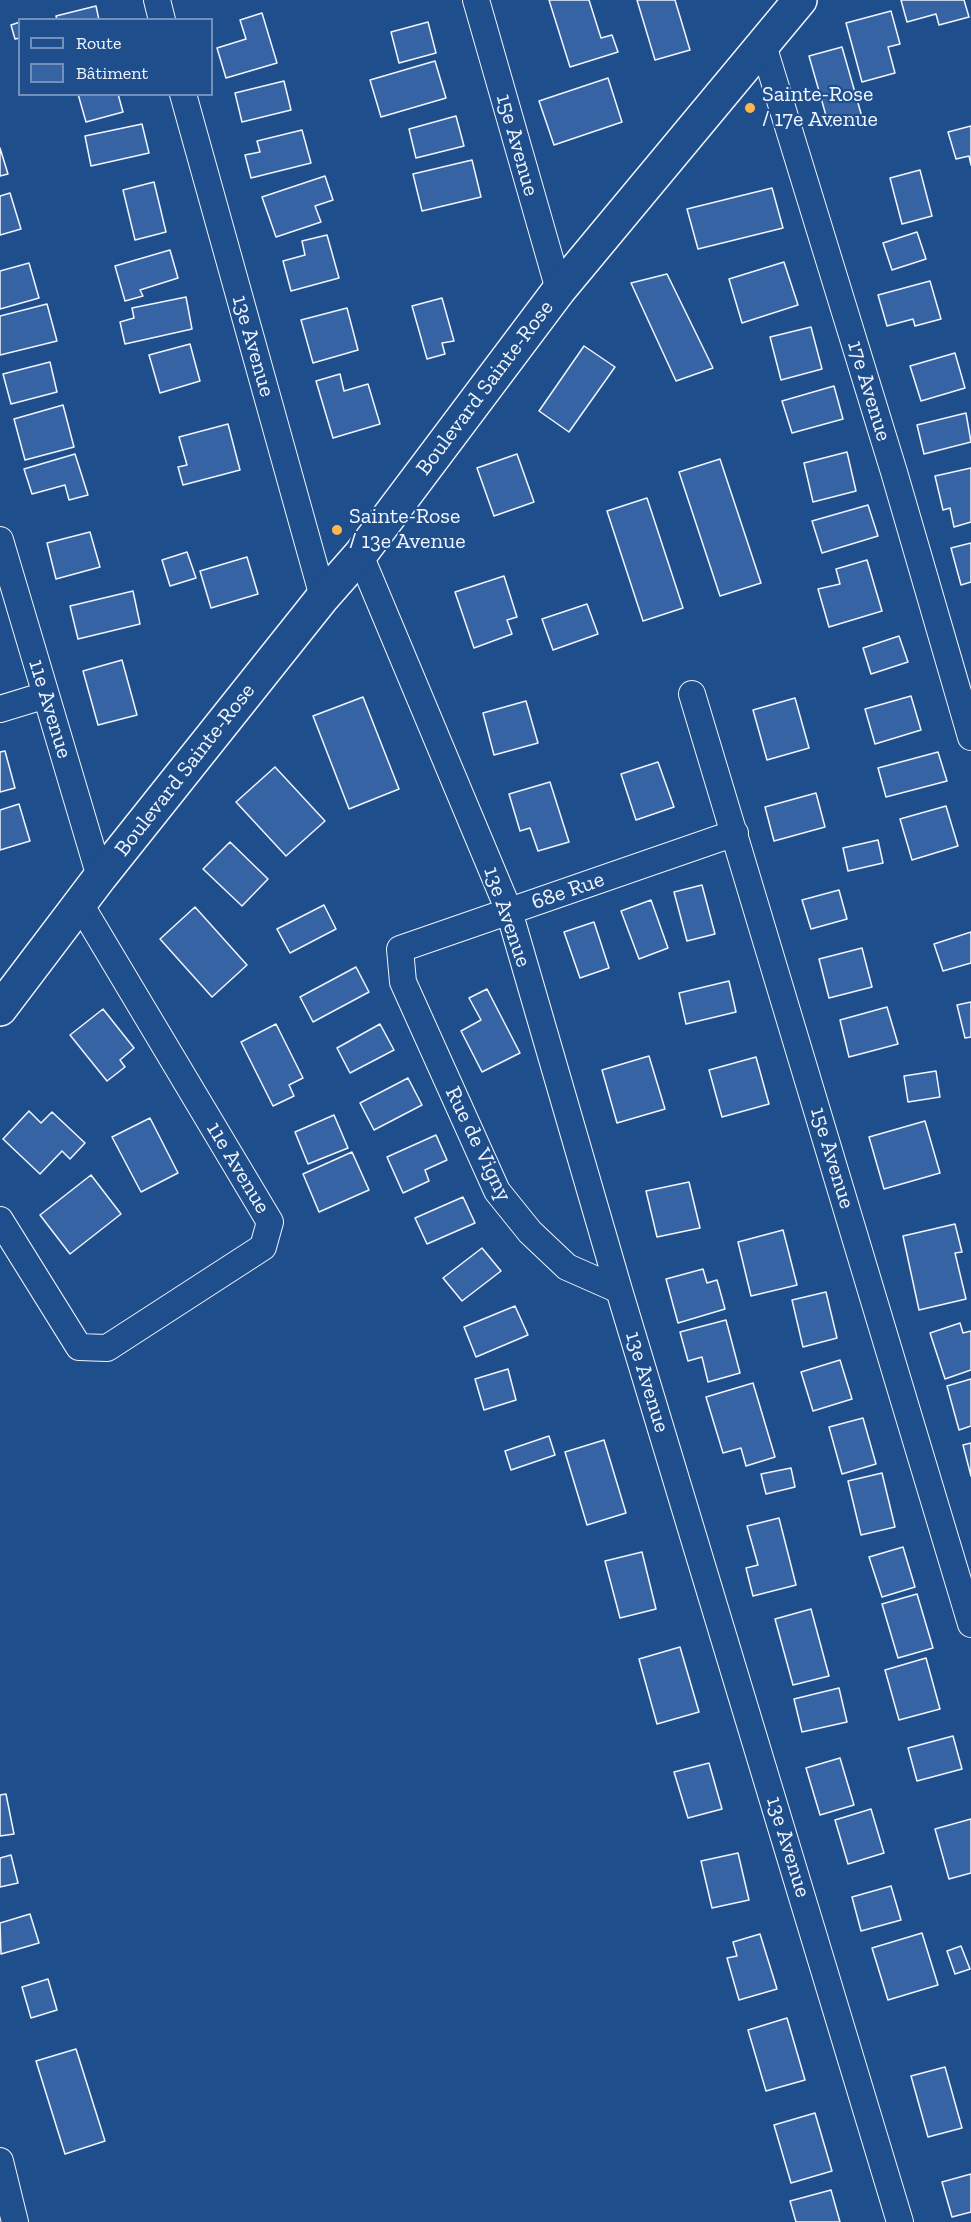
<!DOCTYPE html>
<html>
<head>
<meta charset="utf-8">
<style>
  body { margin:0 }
  #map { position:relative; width:971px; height:2222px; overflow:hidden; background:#1f4e8c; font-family:"Zilla Slab",serif }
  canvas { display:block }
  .legend { position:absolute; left:18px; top:18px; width:195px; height:78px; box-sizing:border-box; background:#1f4e8c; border:2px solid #7391ba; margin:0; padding:8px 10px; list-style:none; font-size:18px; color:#f2f6ff }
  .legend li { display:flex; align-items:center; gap:12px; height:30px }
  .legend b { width:30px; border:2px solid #7391ba }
</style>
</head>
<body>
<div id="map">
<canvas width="971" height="2222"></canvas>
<ul class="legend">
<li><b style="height:8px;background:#1f4e8c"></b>Route</li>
<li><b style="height:16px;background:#3563a3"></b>Bâtiment</li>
</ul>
</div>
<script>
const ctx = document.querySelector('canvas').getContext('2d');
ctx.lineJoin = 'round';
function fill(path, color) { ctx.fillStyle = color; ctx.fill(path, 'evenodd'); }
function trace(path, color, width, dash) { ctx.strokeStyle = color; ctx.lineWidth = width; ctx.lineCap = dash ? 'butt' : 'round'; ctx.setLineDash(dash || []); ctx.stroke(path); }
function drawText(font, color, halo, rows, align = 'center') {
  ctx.font = font + ' "Zilla Slab",serif'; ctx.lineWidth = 4.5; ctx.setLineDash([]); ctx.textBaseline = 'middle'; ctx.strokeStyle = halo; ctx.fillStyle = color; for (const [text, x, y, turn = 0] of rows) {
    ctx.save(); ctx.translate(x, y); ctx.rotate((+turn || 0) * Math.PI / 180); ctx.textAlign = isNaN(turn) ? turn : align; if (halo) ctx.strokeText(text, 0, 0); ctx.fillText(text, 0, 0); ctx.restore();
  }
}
const building = new Path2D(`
  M549,0H589L601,38L612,35L618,52L570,67Z
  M637,0H675L690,50L655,60Z
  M901,0H964L969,17L939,25L936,14L907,22Z
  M96,6L99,20H57L56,16Z
  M891,11L900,44L888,47L895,73L862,82L846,23Z
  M262,13L277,63L226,78L217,48L246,39L240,20Z
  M20,22V38L15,39L11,25Z
  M428,22L436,53L399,63L391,32Z
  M842,47L862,117L829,126L809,56Z
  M435,61L446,98L381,117L370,80Z
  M608,78L622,122L554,145L539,101Z
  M284,81L291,110L242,122L235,93Z
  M78,94H118L123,112L86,122Z
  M456,116L464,146L416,158L409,129Z
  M142,124L149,153L91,166L85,136Z
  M971,126V165L969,156L956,159L948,132Z
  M302,130L311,163L251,178L245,155L260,152L257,141Z
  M0,148L8,174L0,176Z
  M472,160L481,197L422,211L413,174Z
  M920,170L932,216L902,224L890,178Z
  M325,176L333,200L315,206L321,222L276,237L262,197Z
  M154,182L166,232L135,240L123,190Z
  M772,188L783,228L698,249L687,209Z
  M10,193L21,229L0,235V196Z
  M917,232L926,259L892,270L883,243Z
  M327,235L339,278L291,291L283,261L305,255L302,241Z
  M170,250L178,278L140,290L143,296L125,301L115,266Z
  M784,262L798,305L742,323L729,279Z
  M29,263L39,298L0,309V271Z
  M667,274L713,368L676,381L631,283Z
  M930,281L941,319L915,326L913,319L887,326L878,295Z
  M186,297L192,329L125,344L120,322L134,318L132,308Z
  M442,298L454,341L442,343L445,354L427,359L412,306Z
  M47,304L57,341L0,355V316Z
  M347,308L358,350L313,363L301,320Z
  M811,327L822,369L781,380L770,337Z
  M190,344L200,381L160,393L149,355Z
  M584,346L615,367L569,432L539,411Z
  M955,353L965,388L921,401L910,366Z
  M50,362L57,392L11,404L3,374Z
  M340,374L344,391L368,384L380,424L333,438L316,381Z
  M834,386L843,419L792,433L782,401Z
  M63,405L74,447L25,460L14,419Z
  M966,413L971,442L924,454L917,425Z
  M228,424L240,470L183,485L178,467L187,465L179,437Z
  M847,452L856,491L813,502L804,463Z
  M75,454L88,495L69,500L65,485L32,494L24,469Z
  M517,454L534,502L494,516L477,468Z
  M720,459L761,583L720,596L679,472Z
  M971,468V522L954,527L950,508L943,510L935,476Z
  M647,498L683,608L643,621L607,511Z
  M868,505L878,536L822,553L812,521Z
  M90,532L100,567L56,579L47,543Z
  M971,543V582L961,585L951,548Z
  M187,552L196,578L170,586L162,560Z
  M247,557L258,594L211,608L200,571Z
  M867,560L882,611L829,627L818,589L840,584L836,569Z
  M504,576L517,617L507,620L512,634L474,648L455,592Z
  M133,591L140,624L78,639L70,606Z
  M587,604L598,634L553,650L542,619Z
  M899,636L908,662L871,674L863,648Z
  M122,660L137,715L98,725L83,671Z
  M911,696L921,730L875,744L865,709Z
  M363,697L399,789L349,809L313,716Z
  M795,698L809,748L767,760L753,710Z
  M526,701L538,743L494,755L483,713Z
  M5,751L15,788L0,792V752Z
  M938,752L947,781L886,797L878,768Z
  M658,762L674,807L636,820L621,774Z
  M275,767L325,821L286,856L236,802Z
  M550,782L569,842L538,851L530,828L520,831L509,794Z
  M816,793L825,827L774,841L765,807Z
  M19,804L30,841L0,850V810Z
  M946,806L958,846L912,860L900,819Z
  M878,840L883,863L848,871L843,848Z
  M230,842L268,879L242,906L203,869Z
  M702,885L715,934L687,941L674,892Z
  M839,890L847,919L811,929L802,900Z
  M651,900L668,948L639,959L621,911Z
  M324,905L336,929L290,953L277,929Z
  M195,907L247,965L212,997L160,939Z
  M594,922L609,968L580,978L564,932Z
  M971,932V963L943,971L934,944Z
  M862,948L872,987L829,998L819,959Z
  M356,967L369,992L313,1022L300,997Z
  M729,981L736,1012L686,1024L679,993Z
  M487,989L520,1053L482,1072L461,1031L481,1020L469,998Z
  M971,1002V1037L965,1038L957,1005Z
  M887,1007L898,1044L849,1057L840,1020Z
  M103,1009L134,1048L120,1060L125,1067L107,1081L70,1035Z
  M276,1024L303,1078L289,1085L294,1096L273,1106L241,1042Z
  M380,1024L394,1050L350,1073L337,1048Z
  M649,1056L665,1109L617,1123L602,1070Z
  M756,1057L769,1104L722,1117L709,1070Z
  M936,1071L940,1097L908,1102L904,1076Z
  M408,1078L422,1105L374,1130L360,1103Z
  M29,1111L41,1123L52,1112L85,1143L70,1159L62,1151L40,1174L3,1139Z
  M334,1115L348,1148L308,1164L295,1132Z
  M150,1118L178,1173L141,1192L112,1137Z
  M925,1121L940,1173L884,1189L869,1137Z
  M436,1135L447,1160L425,1170L429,1181L403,1193L387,1157Z
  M352,1152L369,1190L319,1212L303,1174Z
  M91,1175L121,1214L70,1254L40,1215Z
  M689,1182L700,1228L657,1237L646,1191Z
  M463,1197L475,1223L427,1244L415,1218Z
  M955,1224L962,1252L955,1253L966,1299L919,1310L903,1236Z
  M783,1230L797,1285L751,1296L738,1242Z
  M482,1248L501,1271L462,1301L443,1278Z
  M703,1269L707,1283L717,1280L725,1309L678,1323L666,1279Z
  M826,1292L837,1338L803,1347L792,1300Z
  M515,1306L528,1335L476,1357L464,1327Z
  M726,1320L740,1373L708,1382L702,1357L688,1361L680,1332Z
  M960,1323L963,1333L971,1331V1370L945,1379L930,1333Z
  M840,1360L852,1399L813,1411L801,1372Z
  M508,1369L516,1400L484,1410L475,1379Z
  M971,1379V1426L959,1430L947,1386Z
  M753,1383L775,1457L746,1466L741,1448L723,1453L706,1397Z
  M863,1418L876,1464L842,1474L829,1427Z
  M549,1436L555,1455L511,1470L505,1451Z
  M604,1440L626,1513L587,1525L565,1452Z
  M971,1443V1476L963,1445Z
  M791,1468L795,1487L766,1494L761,1474Z
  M882,1473L895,1527L861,1535L848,1481Z
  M779,1518L796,1585L753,1596L746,1568L758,1565L747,1526Z
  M903,1547L915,1587L882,1597L869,1557Z
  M642,1552L656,1609L620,1618L605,1561Z
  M917,1594L933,1648L898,1658L882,1604Z
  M811,1609L829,1676L793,1685L775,1619Z
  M680,1647L699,1712L657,1724L639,1659Z
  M926,1658L940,1709L899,1720L885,1670Z
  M839,1688L847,1722L802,1732L794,1699Z
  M953,1736L962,1769L917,1781L908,1748Z
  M840,1758L854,1805L820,1815L806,1768Z
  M709,1763L722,1809L688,1818L674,1772Z
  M6,1794L14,1834L0,1836V1795Z
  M871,1809L884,1853L848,1864L835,1820Z
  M971,1819V1873L949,1879L935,1829Z
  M738,1853L749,1900L712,1908L701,1861Z
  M11,1855L18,1883L0,1887V1858Z
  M891,1886L901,1920L861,1931L852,1897Z
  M30,1914L39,1943L1,1954L0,1923Z
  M922,1933L938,1985L888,2000L872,1948Z
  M760,1934L777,1989L739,2000L727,1958L737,1956L733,1942Z
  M961,1946L970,1969L955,1974L947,1951Z
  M48,1979L57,2010L31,2018L22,1987Z
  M787,2018L805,2080L766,2091L748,2030Z
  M76,2049L105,2141L65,2154L36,2061Z
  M945,2067L962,2128L928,2137L911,2076Z
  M815,2113L832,2171L791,2183L774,2125Z
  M971,2174V2212L952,2217L942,2182Z
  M831,2190L840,2222H796L790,2201Z`);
const street = new Path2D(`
  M157,0L162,20
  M476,0L559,290
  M763,45L894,472L971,737
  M183,94L323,597
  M0,540L100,877
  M360,555L509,911L619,1290L900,2222
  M692,694L971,1624
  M0,709L46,695
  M0,1220L79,1347L107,1348L263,1247L270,1222L80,904
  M619,1290L567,1267L530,1232L497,1191L403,982L400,949L735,833
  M0,2161L15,2222`);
const secondary = new Path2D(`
  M0,1009L100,877L323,597L360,555L559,290L800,0`);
const markers = [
  [750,108,6,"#ffb74d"],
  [337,530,6,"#ffb74d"]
];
const poiNames = [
  ["Sainte-Rose",762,95],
  ["/ 17e Avenue",762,120],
  ["Sainte-Rose",349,517],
  ["/ 13e Avenue",349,542]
];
const streetNames = [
  ["15e Avenue",517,145,74],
  ["13e Avenue",253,346,74],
  ["Boulevard Sainte-Rose",485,388,-53],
  ["17e Avenue",869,391,73],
  ["11e Avenue",50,709,73],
  ["Boulevard Sainte-Rose",185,770,-52],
  ["68e Rue",568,891,-19],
  ["13e Avenue",507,917,71],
  ["Rue de Vigny",478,1144,64],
  ["15e Avenue",832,1158,73],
  ["11e Avenue",238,1168,59],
  ["13e Avenue",647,1382,73],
  ["13e Avenue",788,1847,73]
];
fill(building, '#3563a3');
trace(building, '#f2f6ff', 1.5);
trace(street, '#f2f6ff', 28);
trace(secondary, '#f2f6ff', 36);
trace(street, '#1f4e8c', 26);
trace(secondary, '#1f4e8c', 33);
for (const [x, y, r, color] of markers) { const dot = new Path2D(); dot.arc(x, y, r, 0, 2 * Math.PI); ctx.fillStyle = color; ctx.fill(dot); trace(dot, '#1f4e8c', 2); }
drawText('22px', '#f2f6ff', '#1f4e8c', poiNames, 'left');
drawText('22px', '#f2f6ff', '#1f4e8c', streetNames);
</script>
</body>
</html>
